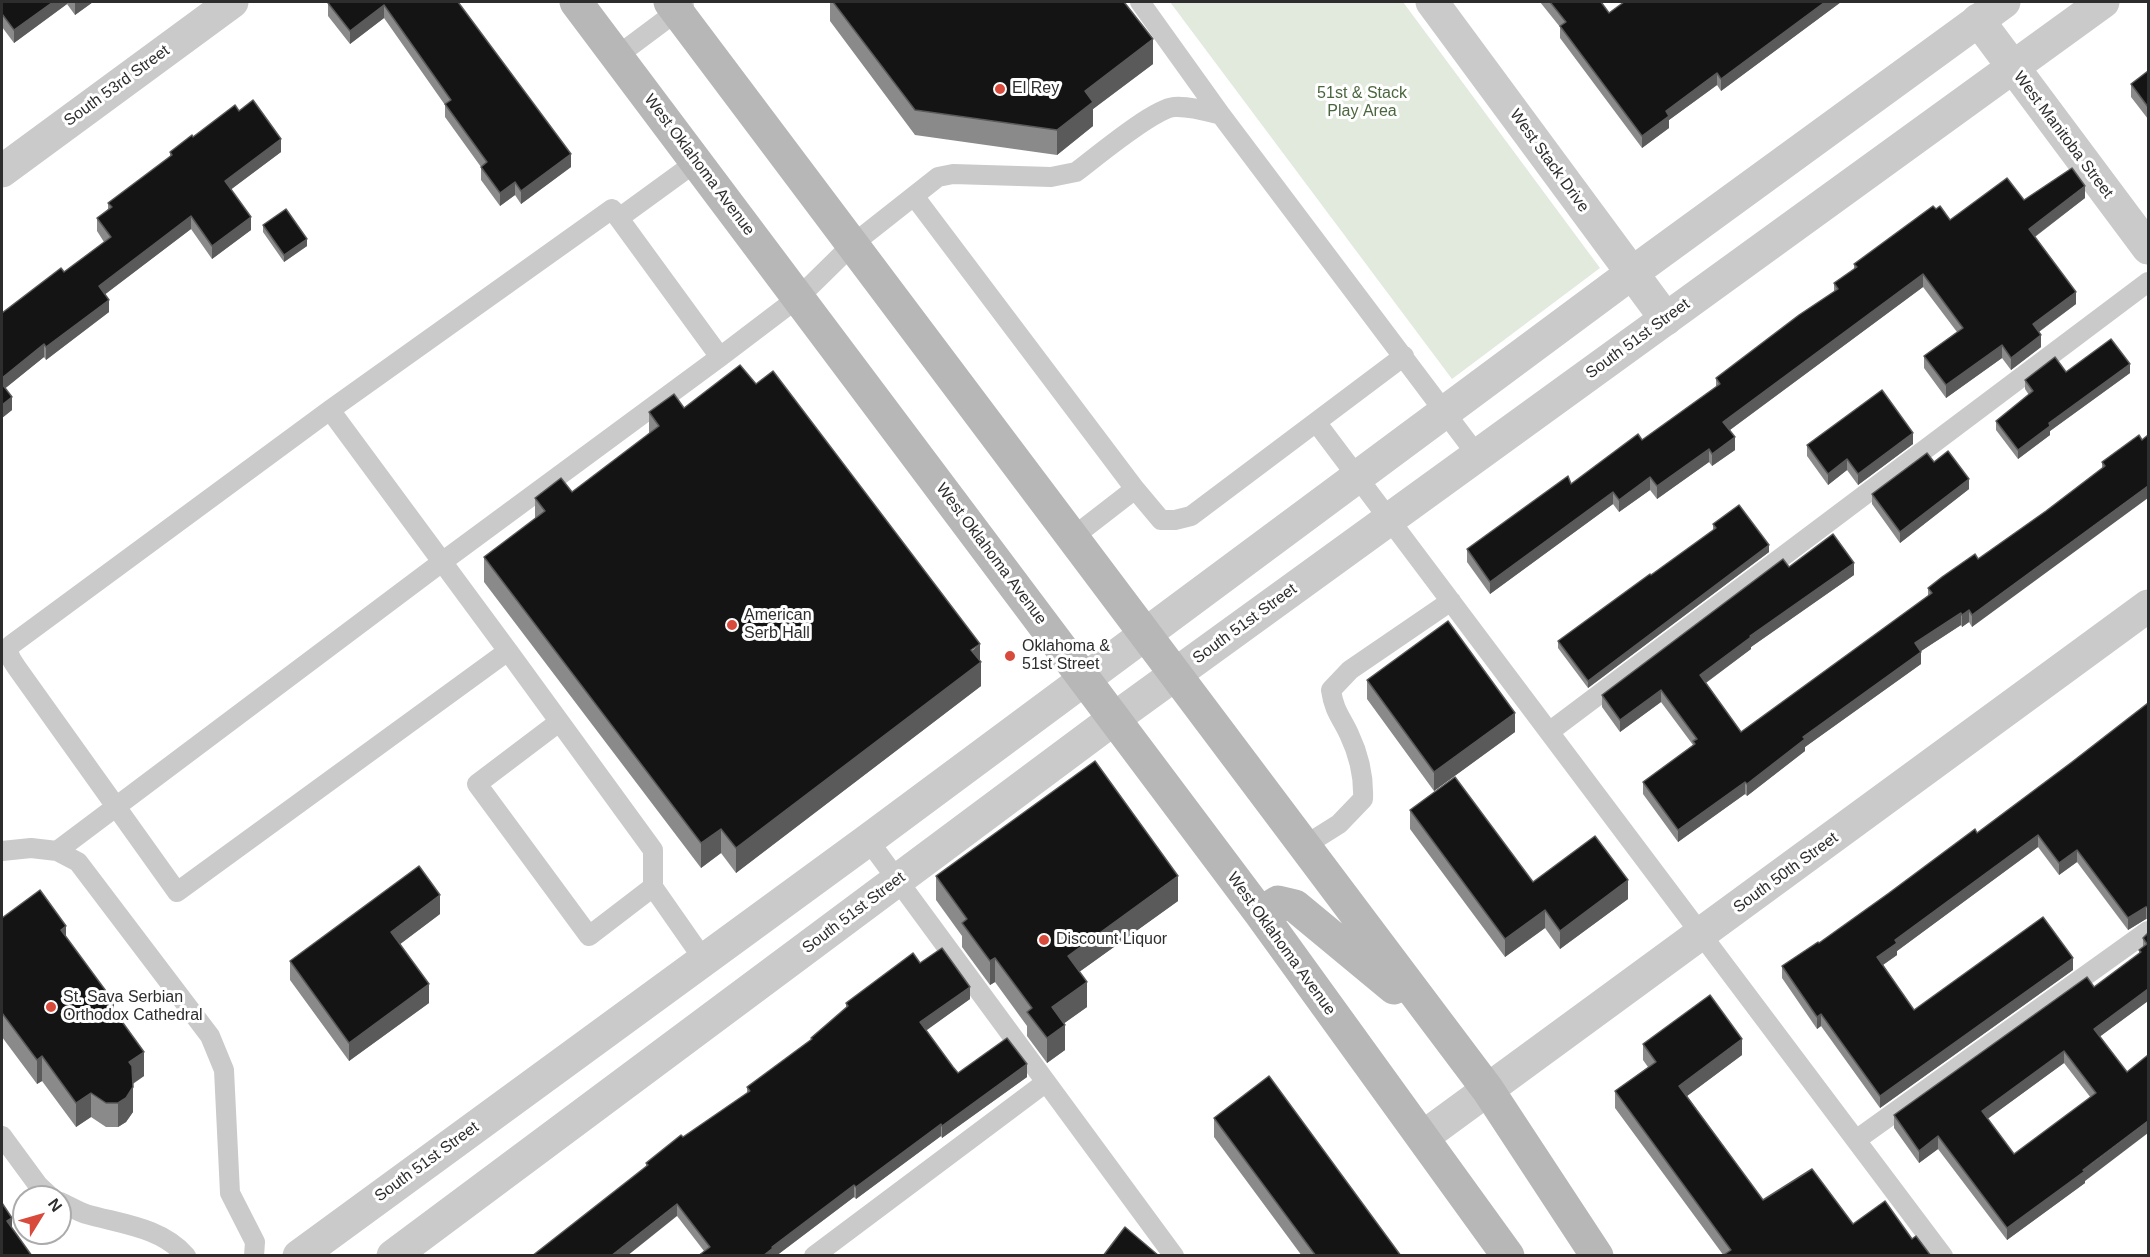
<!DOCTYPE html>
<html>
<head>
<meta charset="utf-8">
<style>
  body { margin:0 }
  #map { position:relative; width:2150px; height:1257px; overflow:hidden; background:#fff; font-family:Arial,sans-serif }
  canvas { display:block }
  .frame { position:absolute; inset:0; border:3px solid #2d2d2d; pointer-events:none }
  .north { position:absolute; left:12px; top:1185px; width:60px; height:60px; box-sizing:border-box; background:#fff; border:2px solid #ababab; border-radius:50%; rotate:53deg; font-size:16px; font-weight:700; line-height:24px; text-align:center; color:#2d2d2d }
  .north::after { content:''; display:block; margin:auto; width:21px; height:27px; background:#d84b3c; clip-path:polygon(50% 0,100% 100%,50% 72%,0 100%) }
</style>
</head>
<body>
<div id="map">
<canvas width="2150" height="1257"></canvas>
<div class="frame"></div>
<div class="north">N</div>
</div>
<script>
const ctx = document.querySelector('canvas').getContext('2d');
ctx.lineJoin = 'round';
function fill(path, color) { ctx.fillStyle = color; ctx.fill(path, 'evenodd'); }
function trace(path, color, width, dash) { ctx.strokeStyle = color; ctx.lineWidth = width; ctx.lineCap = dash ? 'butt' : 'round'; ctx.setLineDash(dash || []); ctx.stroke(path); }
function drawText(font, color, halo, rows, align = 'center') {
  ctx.font = font + ' Arial,sans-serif'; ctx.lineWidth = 6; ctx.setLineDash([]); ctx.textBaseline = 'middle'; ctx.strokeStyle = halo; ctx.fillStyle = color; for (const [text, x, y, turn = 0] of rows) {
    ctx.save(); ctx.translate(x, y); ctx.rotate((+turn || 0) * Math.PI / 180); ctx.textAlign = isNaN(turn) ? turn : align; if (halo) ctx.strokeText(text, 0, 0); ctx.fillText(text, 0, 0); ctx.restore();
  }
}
const green = new Path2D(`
  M1170,2H1403L1600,268L1452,379Z`);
const service = new Path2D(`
  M1140,2L1221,115
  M617,56L684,6
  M914,196L1135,489
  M619,218L696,162
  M330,410L508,651
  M1316,422L1943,1256
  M1073,537L1135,489L1161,520H1175L1191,516L1404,356
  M559,722L477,784L589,936L653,887
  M1549,732L2148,282
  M868,840L1174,1256
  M1304,846L1339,824L1363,799C1364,776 1359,755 1349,734C1341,717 1334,711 1331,690L1350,670L1451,601
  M2,851L31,848L57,851L78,862L210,1036L224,1070L230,1193L255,1242L254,1256
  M57,851L442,562L720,357L799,297L853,244L938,177L953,174L1051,177L1076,172C1096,157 1153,109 1174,107C1190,106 1206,111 1221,115L1477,455
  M704,960L653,887V850L508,651L177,892L17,668C12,660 6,654 11,645L330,410L612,209L720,357
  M2,1136L38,1185L51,1197
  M1856,1140L2148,931
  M60,1202C69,1206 77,1211 86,1214C120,1224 161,1227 186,1256
  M814,1256L1045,1083`);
const minor = new Path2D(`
  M1432,2L1666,319
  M1978,20L2148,248
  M2,171L232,2
  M1423,1137L2148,606`);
const tertiary = new Path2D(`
  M299,1256L868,840L1632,273L2004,2
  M393,1256L1115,718L2103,2`);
const secondary = new Path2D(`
  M576,2L1260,913L1508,1256
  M670,2L1488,1090L1597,1256
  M1260,913L1278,902L1295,906L1394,988`);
const wall = new Path2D(`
  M2,2H93L75,15L67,4L14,43L2,27Z
  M458,2L571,167L521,204L515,195L500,206L481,180V167L445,117V105L384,18L350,44L328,16V3Z
  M830,2H1124L1153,64L1093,109V126L1057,155L915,135L830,21Z
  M1540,2H1601L1609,13L1841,2L1721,91L1717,85L1669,120V128L1642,148L1560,38V27Z
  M2148,71V119L2131,97V84Z
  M239,111L281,152L231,189L251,230L212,259L191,229L105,294L109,312L46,360L44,357L5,388L12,410L2,418V313L64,272L104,242L97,231V218L108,209V203L170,157V152L193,137Z
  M2085,198L2035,237L2076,304L2039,332L2041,347L2011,370L2002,358L1946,398L1924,368V356L1957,332L1923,287L1730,430L1735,450L1712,466L1709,462L1657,499L1650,490L1619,512L1613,504L1490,594L1467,562V549L1571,484L1642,440L1716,387V378L1834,292V283L1854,269V264L1936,209L1950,220L2024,200Z
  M263,225L307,246L284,262L263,232Z
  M2066,372L2130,373L2050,431V435L2018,459L1996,430V421L2029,395L2025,389V380Z
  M684,408L980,661L981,686L736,873L721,853L701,868L484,582V557L535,519V498L572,492L649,434V412Z
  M2139,435L1972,627L1969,622L1962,627L1961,625L1921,651V664L1805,747V751L1747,796L1745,794L1678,842L1643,794V782L1693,745L1661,702L1620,732L1602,707V695L1789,567L1854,575L1751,647V649L1706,683L1741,732L1928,596V588L1978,559L2046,511L2102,468V462Z
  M1913,444L1858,485L1847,470L1828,485L1807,456V445Z
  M1934,462L1969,489L1900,543L1872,504V494Z
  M1713,524L1769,552L1588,688L1558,648V641L1713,531Z
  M1367,680L1515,732L1434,791L1367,699Z
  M2148,703V919H2146L2128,930L2077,862L2059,875L2038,847L1897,951V955L1883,965L1914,1010L2073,970L1880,1108L1821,1026L1817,1029L1782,978V966L1819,943L1977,833L2072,762Z
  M1410,810L1533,882L1628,899L1560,949L1545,928L1505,957L1410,829Z
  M936,876L1178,901L1079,972L1087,1007L1064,1023L1065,1050L1047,1063L1027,1036V1026L995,982L990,985L962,947V936L936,900Z
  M440,914L400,944L429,1003L349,1061L290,980V961Z
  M2,918L66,937L114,1011L144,1076L133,1084V1112L126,1122L118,1127H106L91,1117L76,1127L42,1081L37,1084L2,1037Z
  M2148,933V1001L2100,1036L2127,1072L2085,1181V1183L2007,1240L1938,1149L1919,1163L1894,1128V1115L2094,987L2139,954V950L2143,947V938ZM2064,1063L2091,1098L2014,1154L1987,1119Z
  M920,963L970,999L926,1030L953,1067L958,1073L1027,1077L942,1138L941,1136L856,1199L854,1197L776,1256H698L704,1251L677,1216L646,1167V1163L747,1093V1087L811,1040V1038L846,1008V1003Z
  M1643,1044L1742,1055L1687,1096L1763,1200L1853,1224L1912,1239L1931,1256H1724L1615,1108V1091L1648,1067L1643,1060Z
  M1214,1118L1401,1256H1302L1214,1137Z`);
const shadedWall = new Path2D(`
  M53,2H67V4L14,43V30Z
  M75,2H93L75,15Z
  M1825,2H1841L1721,91V79Z
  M384,5V18L350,44V31Z
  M1153,39V64L1093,109V126L1057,155V130L1085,91Z
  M1717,73V85L1669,120V128L1642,148V136L1666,111Z
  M281,139V152L225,194V181Z
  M571,154V167L521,204V191Z
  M515,182V195L500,206V193Z
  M2085,186V198L2029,241V229Z
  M191,216V229L99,299V286Z
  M251,217V230L212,259V246Z
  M307,239V246L284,262V255Z
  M1923,274V287L1723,435V422Z
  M2076,292V304L2033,336V324Z
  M109,300V312L46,360V347Z
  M2041,335V347L2011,370V358Z
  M44,344V357L2,391V378Z
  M2002,345V358L1946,398V385Z
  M2130,364V373L2050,431V435L2018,459V450L2049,423Z
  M12,397V410L2,418V405Z
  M1913,433V444L1858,485V474Z
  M1735,437V450L1712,466V454Z
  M1709,449V462L1657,499V486Z
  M1847,459V470L1828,485V474Z
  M1650,477V490L1619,512V500Z
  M1969,479V489L1900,543V532Z
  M2148,486V498L1972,627V615Z
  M1613,492V504L1490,594V582Z
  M1769,545V552L1588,688V681Z
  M1854,563V575L1751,647V649L1700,687V675L1750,636Z
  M1969,610V622L1962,627V615Z
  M1961,613V625L1915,655V643Z
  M980,644V663L981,662V686L736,873V848Z
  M1921,652V664L1805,747V751L1747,796V784L1803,737Z
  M1661,690V702L1620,732V720Z
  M1515,713V732L1434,791V772Z
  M1745,782V794L1678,842V830Z
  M721,829V853L701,868V843Z
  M2038,835V847L1897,951V955L1877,969V957L1895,940Z
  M2077,850V862L2059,875V863Z
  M1178,876V901L1068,980V956Z
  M1628,880V899L1560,949V931Z
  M440,895V914L391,951V932Z
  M2146,907V919L2128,930V918Z
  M1545,910V928L1505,957V939Z
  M66,926V950L61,930Z
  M995,958V982L990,985V961Z
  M2073,958V970L1880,1108V1096Z
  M1087,982V1007L1052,1032V1007Z
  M429,984V1003L349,1061V1043Z
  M970,987V999L920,1035V1022Z
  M2148,989V1001L2094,1041V1029Z
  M114,1002V1026L110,1005Z
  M1821,1014V1026L1817,1029V1017Z
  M1065,1025V1050L1047,1063V1038Z
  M1742,1039V1055L1679,1102V1086Z
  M2064,1051V1063L1982,1123V1111Z
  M144,1052V1076L129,1086V1062Z
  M42,1056V1081L37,1084V1060Z
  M1027,1064V1077L942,1138V1126Z
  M133,1087V1112L126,1122L118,1127V1103Z
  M91,1093V1117L76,1127V1103Z
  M2148,1121V1133L2085,1181V1183L2007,1240V1228Z
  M941,1124V1136L856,1199V1187Z
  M1938,1136V1149L1919,1163V1151Z
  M854,1185V1197L776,1256H763L772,1247Z
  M677,1204V1216L627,1256H611Z
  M12,1218V1237L7,1221Z`);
const building = new Path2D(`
  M2,2H53L14,30L2,14Z
  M330,2H458L571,154L521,191L515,182L500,193L481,167L487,162L445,104L451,100L384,5L350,31L328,3Z
  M833,2H1124L1153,39L1085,91L1093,102L1057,130L915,110Z
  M1550,2H1601L1609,13L1624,2H1825L1721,79L1717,73L1666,111L1669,116L1642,136L1560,26L1566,22Z
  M2148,71V107L2131,84Z
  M253,100L281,139L225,181L251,217L212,246L191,216L99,286L109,300L46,347L44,344L2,378V313L61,268L64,272L111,237L97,218L112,207L108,203L172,155L170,152L192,135L193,137L235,105L239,111Z
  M2072,168L2085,186L2029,229L2076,292L2033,324L2041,335L2011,358L2002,345L1946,385L1924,356L1963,328L1923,274L1723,422L1735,437L1712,454L1709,449L1657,486L1650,477L1619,500L1613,492L1490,582L1467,549L1568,476L1571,484L1638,434L1642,440L1720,384L1716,378L1799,315L1838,289L1834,283L1857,267L1854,264L1933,206L1936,209L1940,206L1950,220L2007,178L2024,200Z
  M286,209L307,239L284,255L263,225Z
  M2111,339L2130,364L2049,423L2050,426L2018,450L1996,421L2033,391L2025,380L2055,357L2066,372Z
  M740,365L756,384L773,371L980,644L971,650L981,662L736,848L721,829L701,843L484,557L545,511L535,498L561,478L572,492L659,426L649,412L674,394L684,408Z
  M2,384L12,397L2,405Z
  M1882,390L1913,433L1858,474L1847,459L1828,474L1807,445Z
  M2139,435L2142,440L2148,435V486L1972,615L1969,610L1962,615L1961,613L1915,643L1921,652L1803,737L1805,739L1747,784L1745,782L1678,830L1643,782L1695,744L1693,741L1697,739L1661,690L1620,720L1602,695L1783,559L1789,567L1833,534L1854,563L1750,636L1751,637L1700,675L1741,732L1932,593L1928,588L1942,577L1975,554L1978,559L2046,511L2105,466L2102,462Z
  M1948,451L1969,479L1900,532L1872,494L1927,453L1934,462Z
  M1739,505L1769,545L1588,681L1558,641L1650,574L1651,575L1716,528L1713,524Z
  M1448,621L1515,713L1434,772L1367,680Z
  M2148,703V907H2146L2128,918L2077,850L2059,863L2038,835L1895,940L1897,943L1877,957L1914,1010L2043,917L2073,958L1880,1096L1821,1014L1817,1017L1782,966L1818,942L1819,943L1889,893L1975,829L1977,833L2072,762Z
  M1095,761L1178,876L1068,956L1087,982L1052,1007L1065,1025L1047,1038L1027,1012L1032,1008L995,958L990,961L962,923L967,919L936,876Z
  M1455,777L1533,882L1595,836L1628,880L1560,931L1545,910L1505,939L1410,810Z
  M419,866L440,895L391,932L429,984L349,1043L290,961Z
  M40,890L66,926L61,930L114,1002L110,1005L144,1052L129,1062L132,1066L133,1087L126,1098L118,1103H106L91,1093L76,1103L42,1056L37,1060L2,1013V918Z
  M2148,933V989L2094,1029L2127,1072L2148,1055V1121L2083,1170L2085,1171L2007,1228L1938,1136L1919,1151L1894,1115L2087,977L2094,987L2141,952L2139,950L2147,944L2143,938ZM2064,1051L2096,1093L2014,1154L1982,1111Z
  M942,948L970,987L920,1022L953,1067L958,1073L1007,1038L1027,1064L942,1126L941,1124L856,1187L854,1185L772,1247L773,1248L763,1256H698L710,1247L677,1204L611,1256H532L648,1165L646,1163L681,1135L683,1137L750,1091L747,1087L812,1039L811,1038L848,1006L846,1003L913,953L920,963Z
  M1710,995L1742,1039L1679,1086L1763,1200L1812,1169L1853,1224L1885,1201L1912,1239L1916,1236L1931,1256H1726L1725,1254L1731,1250L1615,1091L1656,1062L1643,1044Z
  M1269,1076L1401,1256H1316L1214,1118Z
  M2,1203L12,1218L7,1221L32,1256H2Z
  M1125,1227L1159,1256H1103Z`);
const markers = [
  [1000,89,6,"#d84b3c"],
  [732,625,6,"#d84b3c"],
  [1010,656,6,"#d84b3c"],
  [1044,940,6,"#d84b3c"],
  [51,1007,6,"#d84b3c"]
];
const streetNames = [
  ["South 53rd Street",117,86,-36],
  ["West Manitoba Street",2063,135,53],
  ["West Stack Drive",1549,161,54],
  ["West Oklahoma Avenue",699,165,53],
  ["South 51st Street",1638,339,-36],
  ["West Oklahoma Avenue",991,554,53],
  ["South 51st Street",1245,624,-36],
  ["South 50th Street",1786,873,-36],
  ["South 51st Street",854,913,-37],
  ["West Oklahoma Avenue",1281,944,54],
  ["South 51st Street",427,1162,-36]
];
const poiNames = [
  ["El Rey",1012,89],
  ["American",744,616],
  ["Serb Hall",744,634],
  ["Oklahoma &",1022,647],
  ["51st Street",1022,665],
  ["Discount Liquor",1056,940],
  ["St. Sava Serbian",63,998],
  ["Orthodox Cathedral",63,1016]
];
const parkNames = [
  ["51st & Stack",1362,94],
  ["Play Area",1362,112]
];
fill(green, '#e1eadc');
trace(service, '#cacaca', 20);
trace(minor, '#cacaca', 33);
trace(tertiary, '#cacaca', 33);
trace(secondary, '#b7b7b7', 33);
fill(wall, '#8a8a8a');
fill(shadedWall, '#5a5a5a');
fill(building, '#141414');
trace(building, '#5a5a5a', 1.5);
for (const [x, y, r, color] of markers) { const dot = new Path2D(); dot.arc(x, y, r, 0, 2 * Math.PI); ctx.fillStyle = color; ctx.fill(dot); trace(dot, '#fff', 2); }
drawText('16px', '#2d2d2d', '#fff', streetNames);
drawText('16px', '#2d2d2d', '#fff', poiNames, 'left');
drawText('16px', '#4a663e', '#fff', parkNames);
</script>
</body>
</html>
